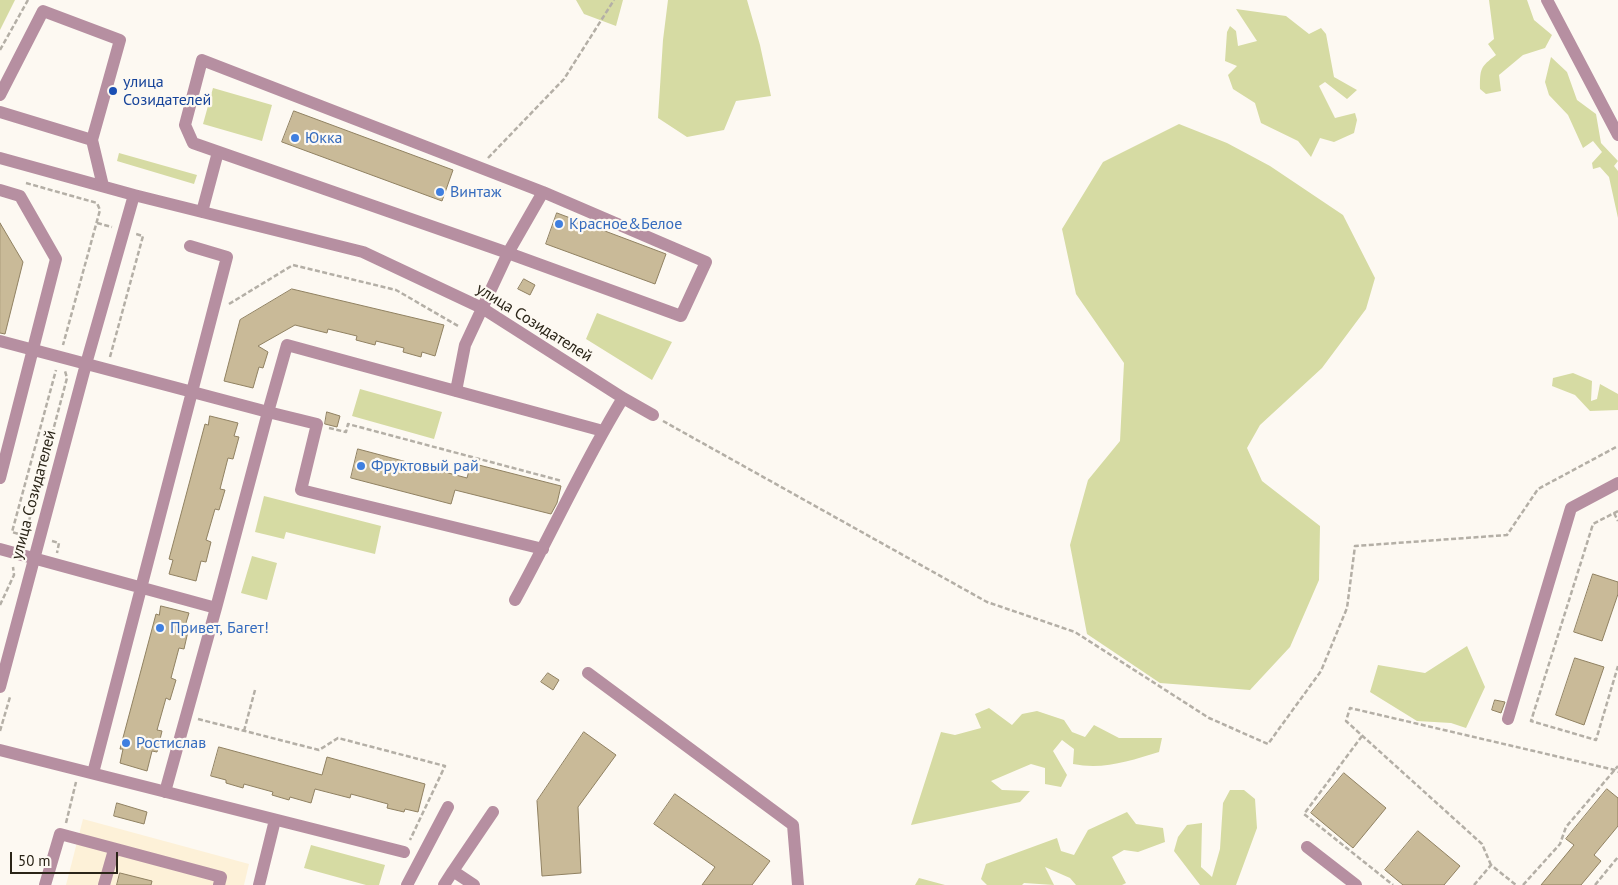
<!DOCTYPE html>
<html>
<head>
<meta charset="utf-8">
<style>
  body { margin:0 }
  #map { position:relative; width:1618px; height:885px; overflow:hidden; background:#fdf9f2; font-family:"PT Sans",sans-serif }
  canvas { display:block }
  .scale { position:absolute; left:10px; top:852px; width:108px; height:22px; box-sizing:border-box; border:2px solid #2a2417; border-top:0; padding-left:6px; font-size:15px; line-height:18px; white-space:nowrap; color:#2a2417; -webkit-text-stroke:4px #fdf9f2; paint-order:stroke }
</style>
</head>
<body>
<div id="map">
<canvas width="1618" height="885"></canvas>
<div class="scale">50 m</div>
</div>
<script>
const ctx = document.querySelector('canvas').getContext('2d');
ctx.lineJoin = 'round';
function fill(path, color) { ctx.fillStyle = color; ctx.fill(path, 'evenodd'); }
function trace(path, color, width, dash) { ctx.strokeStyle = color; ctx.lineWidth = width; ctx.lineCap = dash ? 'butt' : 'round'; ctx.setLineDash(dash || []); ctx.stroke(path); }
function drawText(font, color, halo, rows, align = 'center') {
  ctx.font = font + ' "PT Sans",sans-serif'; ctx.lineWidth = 4.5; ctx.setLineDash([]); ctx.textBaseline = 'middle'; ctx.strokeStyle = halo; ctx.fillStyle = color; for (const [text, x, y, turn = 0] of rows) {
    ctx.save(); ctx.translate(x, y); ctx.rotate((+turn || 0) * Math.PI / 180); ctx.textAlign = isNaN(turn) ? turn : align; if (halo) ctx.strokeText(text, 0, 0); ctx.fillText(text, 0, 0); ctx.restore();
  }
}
const built = new Path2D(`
  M83,819L249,864L244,885H66Z`);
const green = new Path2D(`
  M0,0H15L0,30Z
  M576,0H623L616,26L584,14Z
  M668,0H747L760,45L771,96L736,101L724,130L687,137L658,118L663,40Z
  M1489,0H1527L1534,20L1552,35L1545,48L1523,55L1499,75L1501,91L1486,94L1480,89C1480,69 1480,67 1496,55L1488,44L1494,39Z
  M1236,9L1286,16L1309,34L1321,28L1326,34L1334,77L1357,90L1347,99L1325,82L1319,86L1335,118L1355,113L1357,120L1354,133L1334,142L1320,138L1311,157L1298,141L1261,123L1255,103L1233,89L1228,75L1237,66L1225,61L1227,32L1230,26L1236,31L1238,46L1257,41Z
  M1551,57L1567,72L1577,100L1596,114L1601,143L1618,161L1614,166L1618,171V218L1609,177L1600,167L1593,169L1592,163L1602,152L1593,141L1583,148L1568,115L1549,95L1545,82Z
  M213,88L272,105L262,141L203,124Z
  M1179,124L1227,143L1270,166L1343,215L1375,278L1366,309L1322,368L1260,425L1247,448L1262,481L1320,526L1319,580L1290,647L1250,690L1160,683L1087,634L1070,545L1088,480L1120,441L1124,363L1076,294L1062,229L1103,162Z
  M119,153L197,175L194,184L117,161Z
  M597,313L672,342L652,380L586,339Z
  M1573,373L1592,381L1591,401L1597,399L1600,384L1618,394V410L1590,411L1575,395L1552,386L1553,378Z
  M360,389L442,412L434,439L352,416Z
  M264,496L381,526L375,554L286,532L284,539L255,532Z
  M252,556L277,563L267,600L241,593Z
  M1467,646L1485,687L1466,728L1451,723L1417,721L1370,692L1378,665L1425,673Z
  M989,708L1012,725L1022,714L1037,711L1064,720L1072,732L1085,737L1094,725L1119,738H1162L1159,752C1130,761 1103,770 1073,764L1074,749L1062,740L1053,751L1067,775L1061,787L1045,784V768L1031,764L991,781L1002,790L1030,791L1020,802L911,825L941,732L955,735L981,728L975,714Z
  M1230,790H1244L1255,799L1257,828L1236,885H1200L1174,851L1178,837L1187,825L1202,823L1201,867L1212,877L1220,849L1223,803Z
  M1127,812L1136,824L1163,828L1165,842L1138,852L1124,850L1112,857L1126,883L1122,885H1076L1070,878L1045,867L1054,885L1024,883L1022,885H987L981,879L986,864L1057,838L1061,851L1074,855L1088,830Z
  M311,845L385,865L379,885H366L304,868Z
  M919,878L945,885H915Z`);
const building = new Path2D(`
  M294,111L453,170L442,201L282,142Z
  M557,213L666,254L655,284L546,244Z
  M0,223L23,262L5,334L0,333Z
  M524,279L535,285L530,295L518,289Z
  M292,289L444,325L435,356L422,352L421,357L403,352L404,348L376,341L375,345L356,340L357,336L328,329L327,333L295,325L258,346L268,352L263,368L259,367L253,388L224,381L240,320Z
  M327,412L340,416L337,427L325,424Z
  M210,416L238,423L234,436L239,437L233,459L228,458L220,489L225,490L219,510L215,509L206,540L211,542L206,562L201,561L196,581L169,574L173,560L169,559L205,424L208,425Z
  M358,449L467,478L471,463L561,486L557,503L551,514L455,490L451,504L351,478Z
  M1593,574L1618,582V594L1602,641L1574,632Z
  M161,606L189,613L185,626L189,627L184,649L179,648L171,678L176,680L170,700L166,698L157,730L162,731L157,752L152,751L147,771L120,763L123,749H120L156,614L159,615Z
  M1575,658L1604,667L1584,725L1556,715Z
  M548,673L559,680L553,690L541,682Z
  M1495,700L1505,702L1501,713L1492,710Z
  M584,732L616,755L578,807L581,873L542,876L537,801Z
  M219,747L322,775L327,757L425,784L418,812L405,809L404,812L387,808L388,804L351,794L350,798L315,789L311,803L290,797L289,800L272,795L273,792L244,784L243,788L226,783V780L211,776Z
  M1344,773L1386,808L1353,848L1311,813Z
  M1607,789L1618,798V826L1594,855L1601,861L1581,885H1541L1574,845L1566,839Z
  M675,794L770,861L752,885H702L715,867L654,824Z
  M117,803L147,812L144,824L114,816Z
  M1418,831L1460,866L1444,885H1403L1385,870Z
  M120,873L152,881L151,885H117Z`);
const path = new Path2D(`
  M0,50L28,0
  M488,158L564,79L614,0
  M26,183L97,203L100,210L63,345
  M97,223L112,227
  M229,304L293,265L396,290L460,327
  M110,357L143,236L136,234
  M663,421L987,602L1075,632L1209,718L1268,744L1321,671L1347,608L1355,546L1507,535L1538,489L1618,446
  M329,428L346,432L348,424L562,481
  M1618,511L1593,524L1531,721L1596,740L1618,666
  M1614,513L1618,521
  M25,536L12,532L56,370
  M20,541L25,536L67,378L65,371
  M52,541L59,543L57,553
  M0,605L14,575L13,567
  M198,719L319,750L338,738L445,766L410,840
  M0,731L10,697
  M244,731L255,690
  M1362,736L1304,814L1393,885
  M66,823L76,782
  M1491,865L1482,844L1346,721L1350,708L1615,770L1618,772
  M1474,885L1491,865L1516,885
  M1523,885L1560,844L1566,827L1618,766
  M1595,885L1618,857`);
const minor = new Path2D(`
  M1547,0L1618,135
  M202,60L543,192L706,262L681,316L508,253L193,143L185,125Z
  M0,95L43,11L120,40L92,140
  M0,112L92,140L103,186
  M0,158L134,195L363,252L482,308L623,398L653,415
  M0,190L20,196L56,259L0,478
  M202,212L218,152
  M0,341L268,412L287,345L603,431
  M456,391L465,345L508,253L543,192
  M0,549L216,608L165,792
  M515,600C552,533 583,463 623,398
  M216,608L268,412L317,424L301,490L543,549
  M588,673L793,825L798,885
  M0,687L86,364L134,195
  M1508,719L1571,508L1618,483
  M0,750L404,852
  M93,773L227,257L190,246
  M1307,847L1356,885
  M45,885L60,834L221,877L219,885
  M104,885L114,850
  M259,885L275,820
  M407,885L448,807
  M444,885L453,871
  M474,885L453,871L493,812`);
const markers = [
  [113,91,5,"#1a4fb4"],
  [295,138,5,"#3f7fe0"],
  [440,192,5,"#3f7fe0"],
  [559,224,5,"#3f7fe0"],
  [361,466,5,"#3f7fe0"],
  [160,628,5,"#3f7fe0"],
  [126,743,5,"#3f7fe0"]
];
const transitNames = [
  ["улица",123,82],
  ["Созидателей",123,100]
];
const shopNames = [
  ["Юкка",305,138],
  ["Винтаж",450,192],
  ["Красное&Белое",569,224],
  ["Фруктовый рай",371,466],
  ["Привет, Багет!",170,628],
  ["Ростислав",136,743]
];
const streetNames = [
  ["улица Созидателей",534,323,32],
  ["улица Созидателей",34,495,-75]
];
fill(built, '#fdf1d8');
fill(green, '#d6dba3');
fill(building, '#c9ba98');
trace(building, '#908161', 1);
trace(path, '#b4afa6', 2.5, [5, 2.5]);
trace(minor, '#b68fa1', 12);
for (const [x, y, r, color] of markers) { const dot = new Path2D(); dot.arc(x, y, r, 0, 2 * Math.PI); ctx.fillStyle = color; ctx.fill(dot); trace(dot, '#fdf9f2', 2); }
drawText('16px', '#164399', '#fdf9f2', transitNames, 'left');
drawText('16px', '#366cbe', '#fdf9f2', shopNames, 'left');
drawText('16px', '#2a2417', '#fdf9f2', streetNames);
</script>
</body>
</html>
